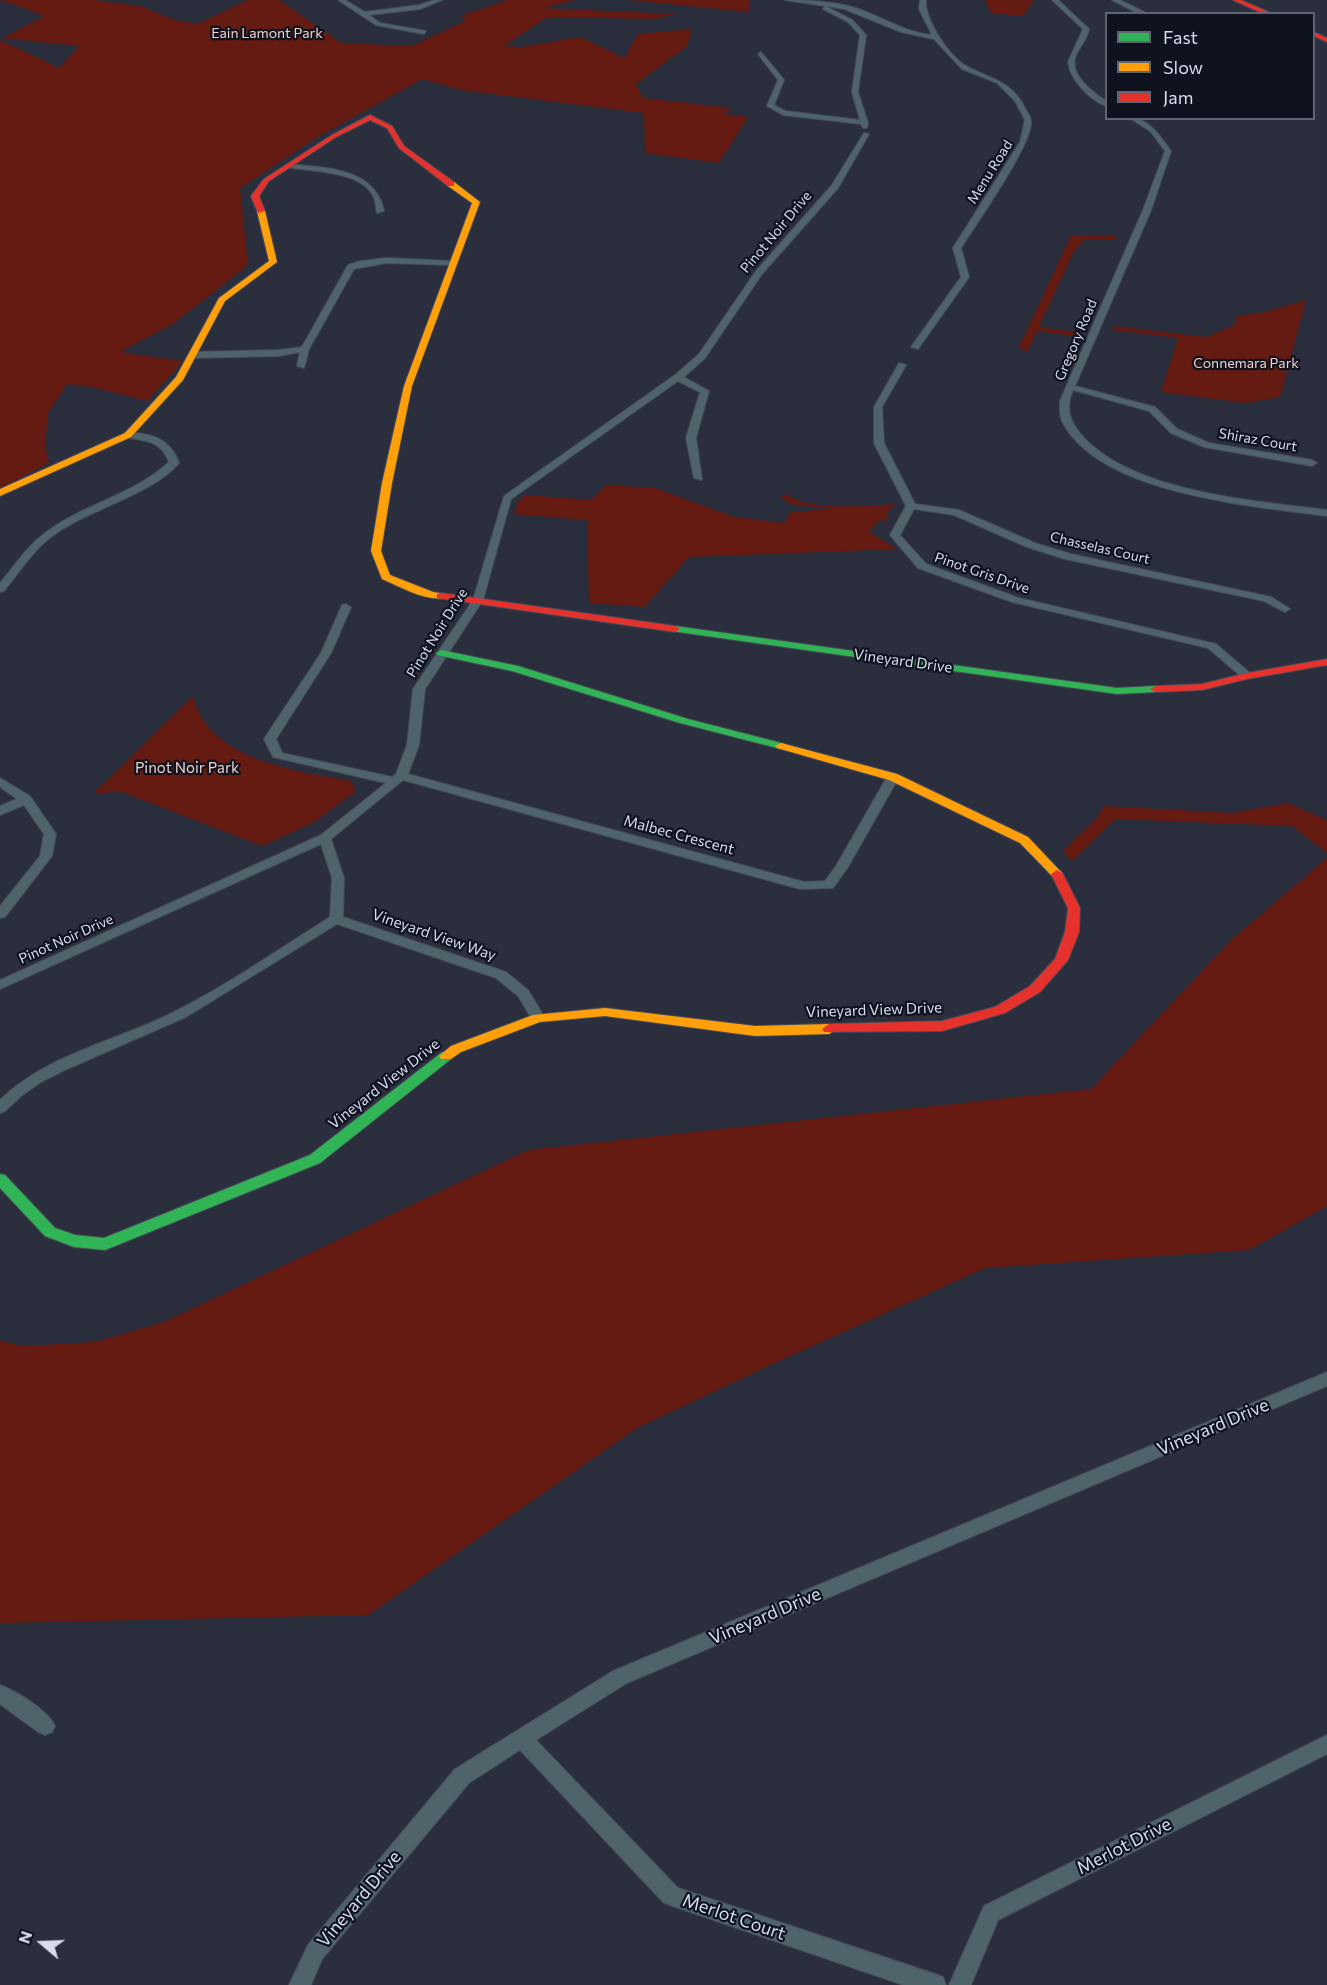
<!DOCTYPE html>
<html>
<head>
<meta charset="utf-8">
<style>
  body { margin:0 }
  #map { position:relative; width:1327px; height:1985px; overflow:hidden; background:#2a2e3d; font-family:Commissioner,sans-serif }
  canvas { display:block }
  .legend { position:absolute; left:1105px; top:12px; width:210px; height:108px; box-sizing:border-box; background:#0f131f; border:2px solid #5f6472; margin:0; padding:8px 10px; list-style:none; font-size:18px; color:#d7ddef }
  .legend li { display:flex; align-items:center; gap:12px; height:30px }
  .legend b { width:30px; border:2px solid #5f6472 }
  .north { position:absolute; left:12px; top:1913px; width:60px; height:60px; -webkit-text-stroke:4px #0f131f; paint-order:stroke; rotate:289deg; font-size:16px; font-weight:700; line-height:24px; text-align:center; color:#d7ddef }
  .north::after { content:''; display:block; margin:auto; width:21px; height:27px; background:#d7ddef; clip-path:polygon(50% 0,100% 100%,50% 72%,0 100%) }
</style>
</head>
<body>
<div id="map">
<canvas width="1327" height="1985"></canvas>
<ul class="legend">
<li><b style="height:8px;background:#30b455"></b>Fast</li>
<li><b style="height:8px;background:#ff9f0a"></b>Slow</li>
<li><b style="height:8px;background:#e5322d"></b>Jam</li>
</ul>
<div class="north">N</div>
</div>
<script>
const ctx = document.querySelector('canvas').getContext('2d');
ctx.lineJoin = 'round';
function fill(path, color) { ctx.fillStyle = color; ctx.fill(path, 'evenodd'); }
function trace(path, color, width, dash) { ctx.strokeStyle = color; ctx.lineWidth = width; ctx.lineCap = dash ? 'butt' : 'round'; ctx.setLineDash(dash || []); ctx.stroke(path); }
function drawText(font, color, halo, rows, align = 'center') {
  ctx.font = font + ' Commissioner,sans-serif'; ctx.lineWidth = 4.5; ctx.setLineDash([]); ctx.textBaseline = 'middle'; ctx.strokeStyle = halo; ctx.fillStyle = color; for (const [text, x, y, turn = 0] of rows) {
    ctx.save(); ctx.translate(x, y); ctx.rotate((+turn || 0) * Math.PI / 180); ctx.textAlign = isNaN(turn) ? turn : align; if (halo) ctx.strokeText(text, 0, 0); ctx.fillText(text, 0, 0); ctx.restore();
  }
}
const green = new Path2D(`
  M0,0H94L140,6L175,20L197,24L248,0H279L341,43L412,46L467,20L460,16L507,0H575L542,8L674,14L655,19L547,17L504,46L521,47L580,37L624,58L638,34L692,29L687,46L636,84L643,98L731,108L724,114L748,117L719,163L645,153L644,113L460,90L422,79L316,138L240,188L248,265L174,323L120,352L183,361L147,401L92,387L67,384L48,413L45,446L49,463L0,488V40L59,68L79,46L2,38L45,16Z
  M628,0H749V12Z
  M985,0H1034L1023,16L991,13Z
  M1071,235H1117L1115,239L1084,240L1073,253L1039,327L1076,332L1074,336L1037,331L1028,351L1018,349Z
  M1306,300L1280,397L1245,403L1161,392L1178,338L1112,330L1113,326L1206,337L1234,325L1237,316L1265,312Z
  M606,485L655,488L734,517L784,523L791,512L831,509L790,504L780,496L786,494C805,511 869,506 895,504L884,516L889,517L887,521L880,520L869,532L897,549L689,557L644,607L589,603L587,520L514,514L517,504L525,495L591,500Z
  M193,696C208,761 298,771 351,781L356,791L314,822L262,846L119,791L93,794Z
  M1288,803L1327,820V853L1292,826L1115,819L1072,861L1063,851L1096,819L1104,806L1232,813Z
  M1327,858V1206L1249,1250L985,1268L768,1366L637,1428L368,1615L0,1623V1341L23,1346L94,1342L164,1322L528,1150L1091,1089L1231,940Z`);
const street = new Path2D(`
  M338,0H345L365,12L419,5L434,0H442L420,9L369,15L380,23L426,31L424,34L376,25Z
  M785,0C809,0 833,1 856,8C882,17 904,32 932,35L919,9L920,0H926C924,19 950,58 968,67C992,80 1011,80 1025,108C1027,112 1031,117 1031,121C1033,144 976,224 961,248L969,277L918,349L911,347L961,277L953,248L1020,142L1025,120L1015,101L997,83L962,69L934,39L901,32L844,9Z
  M1052,0H1058L1089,29C1087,40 1080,46 1076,55C1068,75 1093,92 1106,101V106C1089,99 1071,81 1068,62L1083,29Z
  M1112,0H1120L1148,14H1139Z
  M825,6L852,20L866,35L858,92L868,123L867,128H863L861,124L783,115L767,106L778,80L758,54L761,52L784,80L774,105L785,111L860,120L852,92L860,35L848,22L823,9Z
  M1130,118C1149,118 1161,137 1171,151L1151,210L1075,386L1155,407L1177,429L1209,443L1312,460L1317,463L1312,466L1204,447L1171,433L1149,411L1073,390C1066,406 1068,419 1079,432C1127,492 1255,501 1327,510V516C1254,506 1102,495 1063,423C1059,417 1060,408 1060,401L1143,210L1165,151L1151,132Z
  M864,133L869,134L838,188L762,274L705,358L684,377L709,391L696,438L702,480L694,478L686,438L700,392L678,381L511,499L483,600L425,689L419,745L408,774L804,882L825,881L836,866L887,777L889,774H897L899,777L848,867L833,888L800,889L403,780L331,839L344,878L343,917L506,972L528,990L545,1018L543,1021H533L518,996L496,978L337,924L186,1017L65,1070L41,1082L21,1096L5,1111L0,1113V1100C47,1054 117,1041 174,1012C228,985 279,949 330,917L332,878L321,844L0,989V980L321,835L386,783L273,757L264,739L321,653L342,605L346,604L351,607L331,653L276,739L282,753L392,777L396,774L407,745L413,689L473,600L504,496L675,375L699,354L756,271L832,185Z
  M288,164C325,168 375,167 384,211L377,213C376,208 376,203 374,198C363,170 310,172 286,167Z
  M386,258L452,261L456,263L452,265L386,263L354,269L309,349L304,368L297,366L300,352L279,356L193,358L189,355L193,352L279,350L302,347L348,265L361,261Z
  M899,363L906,365L882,407L884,443L915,504L959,510L1035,543L1071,554L1271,597L1290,609L1285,612L1264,601L1065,559L1027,547L954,515L914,509L900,535L926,564L1019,598L1216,644L1251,674V678H1243L1208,648L1012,602L918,568L890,535L906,506L874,443V407Z
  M128,432C152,434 170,438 179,463C150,497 82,510 46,541C30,555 17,575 4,591L0,592V583C13,568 25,549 40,537C78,505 133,496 169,462C161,440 145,441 125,437L123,435Z
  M0,778L30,796L56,834L52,856L5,917L0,918V906L40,856L44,834L24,805L0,815V806L17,799L0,787Z
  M1327,1372V1386L627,1683L536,1740L678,1888L935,1974L943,1977L946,1985H903L664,1903L520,1750L469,1783L322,1959L311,1985H289L308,1945L455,1769L613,1671Z
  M0,1685C16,1691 48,1710 55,1726L52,1732L45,1735L38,1732L0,1704Z
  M1327,1735V1754L998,1920L971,1985H949L984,1906Z`);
const fast = new Path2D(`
  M675,626L1117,688L1156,686L1162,689L1156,692L1117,694L671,631V627Z
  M441,650L518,666L688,719L785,744L787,746L781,749L680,723L512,671L437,655L436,653Z
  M446,1051L451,1053L453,1056L451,1059L320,1163L110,1248L105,1250L74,1247L45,1236L0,1188V1174L5,1175L55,1228L75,1235L104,1238L310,1155L441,1053Z`);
const slow = new Path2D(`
  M448,182H454L480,202L412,386L392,483L381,551L390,575L433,592L445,594V598C424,601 401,587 382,579L371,551L382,483L404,386L472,203L448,186Z
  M261,209L265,211L277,262L225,301L183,380L131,437L0,496V489L125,433L176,377L219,298L269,261L257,211Z
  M781,743L897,774L1028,837L1063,874L1061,877H1053L1020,843L889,780L777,748L775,746Z
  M605,1008L755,1026L829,1024L836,1029L829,1034L755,1036L605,1016L540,1022L461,1052L451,1059H441L439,1056L451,1046L533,1015Z`);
const jam = new Path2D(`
  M1233,0H1241L1273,14H1264Z
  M1314,32L1327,38V42L1314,36Z
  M370,115L392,126L404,146L454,182V186H448L399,148L387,128L370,120L336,137L269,181L259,196L265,211L258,213L251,196L264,179L332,135Z
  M441,593L675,626L680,629L675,632L437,598V594Z
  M1327,659V665L1247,679L1202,690L1156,692L1150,689L1156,686L1202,684L1247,673Z
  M1057,870L1063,874L1080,908L1079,932L1068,960L1040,992L1005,1013L942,1031L824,1032L822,1029L829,1024L942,1021L995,1007L1030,986L1055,959L1065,932L1068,908L1051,874Z`);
const farParknames = [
  ["Eain Lamont Park",267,33],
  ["Connemara Park",1246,363]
];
const farStreetnames = [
  ["Menu Road",990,172,-58],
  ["Pinot Noir Drive",776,232,-50],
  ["Gregory Road",1076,340,-67],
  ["Shiraz Court",1258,440,10],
  ["Chasselas Court",1100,548,13],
  ["Pinot Gris Drive",982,573,19],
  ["Pinot Noir Drive",437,633,-58],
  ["Pinot Noir Drive",66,939,-24]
];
const streetNames = [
  ["Vineyard Drive",903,661,8],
  ["Malbec Crescent",679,835,15],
  ["Vineyard View Way",434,935,19],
  ["Vineyard View Drive",874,1010,-2],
  ["Vineyard View Drive",384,1084,-38]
];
const parkNames = [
  ["Pinot Noir Park",187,768]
];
const nearStreetnames = [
  ["Vineyard Drive",1213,1427,-23],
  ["Vineyard Drive",765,1616,-23],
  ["Merlot Drive",1124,1846,-27],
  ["Vineyard Drive",359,1899,-50],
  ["Merlot Court",734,1917,19]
];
fill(green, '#651b11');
trace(street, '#474b58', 2);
trace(fast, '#474b58', 2);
trace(slow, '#474b58', 2);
trace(jam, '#474b58', 2);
fill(street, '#4f646a');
fill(fast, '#30b455');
fill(slow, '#ff9f0a');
fill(jam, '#e5322d');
drawText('14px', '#f2d0c9', '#0f131f', farParknames);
drawText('14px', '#d7ddef', '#0f131f', farStreetnames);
drawText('15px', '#d7ddef', '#0f131f', streetNames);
drawText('15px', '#f2d0c9', '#0f131f', parkNames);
drawText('18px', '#d7ddef', '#0f131f', nearStreetnames);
</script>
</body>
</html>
